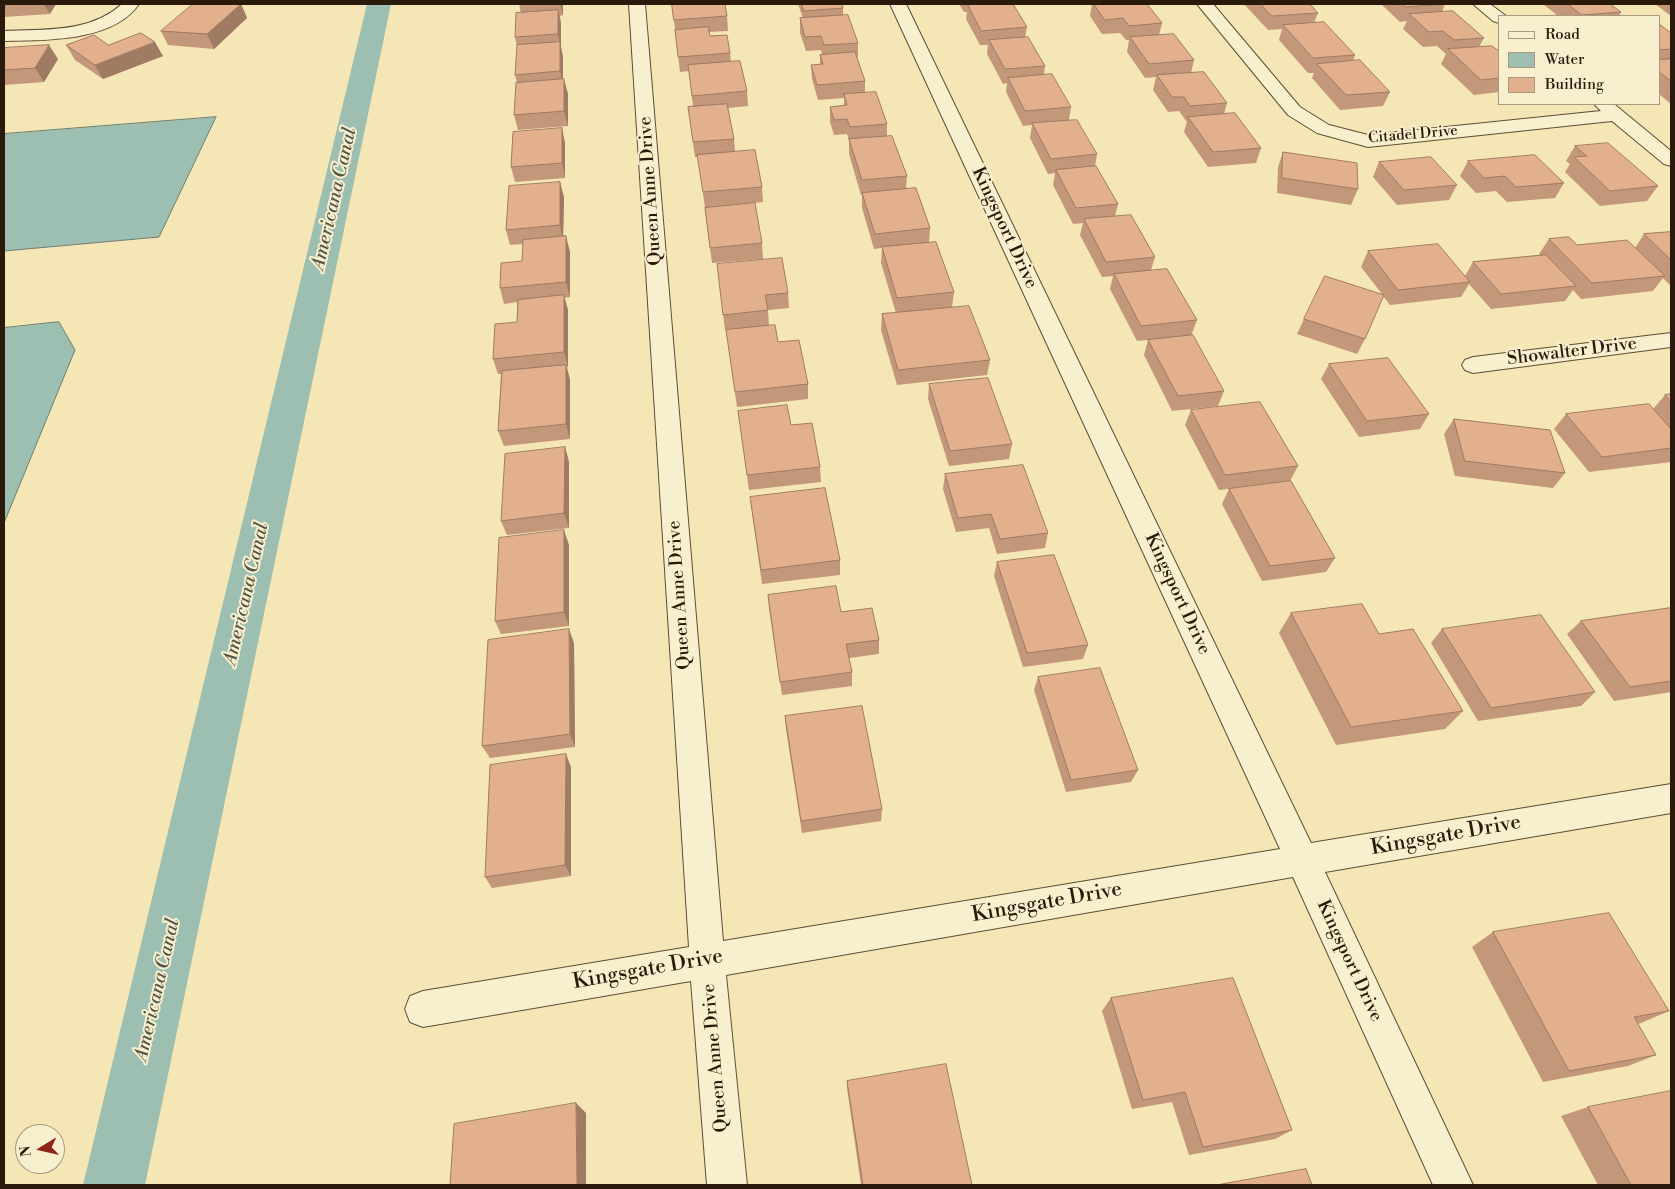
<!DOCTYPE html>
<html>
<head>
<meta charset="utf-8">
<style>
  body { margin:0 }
  #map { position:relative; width:1675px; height:1189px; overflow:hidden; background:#f5e6b5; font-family:"Libre Bodoni",serif }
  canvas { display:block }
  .frame { position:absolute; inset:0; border:5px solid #2a1a0c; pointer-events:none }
  .legend { position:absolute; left:1498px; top:15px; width:162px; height:90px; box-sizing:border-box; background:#f8efcf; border:1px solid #a69a81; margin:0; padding:6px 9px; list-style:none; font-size:15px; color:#2a1a0c }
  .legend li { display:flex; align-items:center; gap:10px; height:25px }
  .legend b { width:25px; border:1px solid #a69a81 }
  .north { position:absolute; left:15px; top:1124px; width:50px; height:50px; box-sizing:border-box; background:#f8efcf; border:1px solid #a69a81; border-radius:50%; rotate:261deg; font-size:14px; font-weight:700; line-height:20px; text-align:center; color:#2a1a0c }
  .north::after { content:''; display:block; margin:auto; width:18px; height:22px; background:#8f2418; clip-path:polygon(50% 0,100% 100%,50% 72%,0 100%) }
</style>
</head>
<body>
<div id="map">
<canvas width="1675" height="1189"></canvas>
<div class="frame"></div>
<ul class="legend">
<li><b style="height:6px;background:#f8efcf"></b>Road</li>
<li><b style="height:14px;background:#9cbfb1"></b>Water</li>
<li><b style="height:14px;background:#e3b08e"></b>Building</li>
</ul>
<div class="north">N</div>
</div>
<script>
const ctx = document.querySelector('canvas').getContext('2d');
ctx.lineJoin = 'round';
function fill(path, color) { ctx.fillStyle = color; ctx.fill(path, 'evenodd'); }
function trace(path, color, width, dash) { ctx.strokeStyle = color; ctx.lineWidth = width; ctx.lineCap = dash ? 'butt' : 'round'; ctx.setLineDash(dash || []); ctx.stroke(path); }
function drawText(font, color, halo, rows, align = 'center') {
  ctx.font = font + ' "Libre Bodoni",serif'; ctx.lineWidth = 4; ctx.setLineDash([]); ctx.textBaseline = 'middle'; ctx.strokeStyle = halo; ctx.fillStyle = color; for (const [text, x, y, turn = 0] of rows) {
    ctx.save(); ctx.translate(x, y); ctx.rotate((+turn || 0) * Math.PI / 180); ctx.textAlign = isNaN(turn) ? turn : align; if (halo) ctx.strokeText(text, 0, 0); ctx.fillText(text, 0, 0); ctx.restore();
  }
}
const water = new Path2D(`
  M216,117L159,237L4,251V134Z
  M59,322L75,350L4,523V328Z`);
const canal = new Path2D(`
  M367,4H391L145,1185H83Z`);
const minor = new Path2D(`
  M122,4H139C113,42 45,40 4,41V31C45,29 90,33 122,4Z
  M629,4H645L723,941L1280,849L890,4H906L1311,843L1671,784V813L1325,872L1473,1185H1433L1293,877L726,975L747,1185H707L691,981L423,1027L410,1022L405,1009L410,996L423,991L689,947Z
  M1197,4H1213L1300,107L1329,125L1368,135L1601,111L1594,104H1614L1671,151V166L1664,164L1612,121L1368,147L1317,133L1288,115Z
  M1473,4H1490L1506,16H1499V23L1493,21Z
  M1671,333V347L1473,373L1465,370L1462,365L1465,360L1473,357Z`);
const wall = new Path2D(`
  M4,4H59H56L50,14L4,17Z
  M241,4L247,18L214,49L168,45L161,31Z
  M519,4H563V15L560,16L561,24V47L563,57V79L568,94V126L518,130L514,115L517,83L515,75L517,47L515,37L521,13Z
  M672,4L727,16L728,31L709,32L710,36L730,53L731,62L747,91L748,106L728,108L734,139L735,151L762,187L763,202L705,208L698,157H695L688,107H693L689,71L680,72Z
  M798,4H842L843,8V15L858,43V57H857L865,81V93L887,124V136L907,176L906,189L930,228L929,243L954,292L952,307L990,360L987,375L897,385L881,330L882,314L896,313L881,263L882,248L874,249L862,208V195H861L849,154V141L847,134L834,135L830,122V107L844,106V98L818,100L812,79L811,65L820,64V55H822L821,50L806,51L800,33V18H803Z
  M959,4H1013L1027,27L1025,37L1045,66L1044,75L1071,107L1069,120L1097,154L1095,166L1118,204L1115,216L1155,257L1151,270L1197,320L1191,336L1137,341L1110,289L1113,276L1102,277L1080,235L1083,223L1073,224L1053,185L1055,173L1048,174L1030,138L1032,125L1023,126L1006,92L1007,83L1003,84L987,54L988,45H980L966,19L967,12H964Z
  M1092,4H1147L1162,23L1159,35L1194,60L1191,73L1227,103L1224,114L1261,148L1256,163L1208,167L1184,132L1187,121H1186L1179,111L1168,112L1153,90L1156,77L1145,78L1127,52L1129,40H1126L1120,33L1102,34L1090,16Z
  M1244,4H1310L1318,13L1314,23L1355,55L1353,61L1390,92L1383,106L1340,110L1312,78L1314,73H1308L1279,40L1282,29L1268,30Z
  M1381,4H1445L1442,12L1484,38L1479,47L1499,51V92L1474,95L1441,64L1446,54L1437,46L1423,47L1403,29L1407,21L1400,22Z
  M1543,4H1610L1621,12L1619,16H1558Z
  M1655,4H1671V16Z
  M1659,24L1671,33V104L1659,94Z
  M66,45H108L163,56L103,79L75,60Z
  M4,48L58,59L44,82L4,85Z
  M565,143V178L515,182L511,167Z
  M1575,146L1658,186L1647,201L1600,206L1565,172L1570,164L1566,161Z
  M1283,152L1358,189L1351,205L1277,193L1278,167Z
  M1468,161L1564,183L1555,198L1507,202L1496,191L1476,193L1460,176Z
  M1379,162L1457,185L1449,200L1397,205L1373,177Z
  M564,197L563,236L570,252V297L564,298L568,310V367H567L570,380V439L504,446L498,431L501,374H498L493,359L517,322V302L504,304L500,288L522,261L523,244L510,245L506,230Z
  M705,208L762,243L763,259L712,263Z
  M1671,232V285H1670L1663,278L1653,291L1581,299L1573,290L1565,301L1491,309L1469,284L1461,297L1390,305L1383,296L1365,339L1357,354L1297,334L1304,319L1382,294L1361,267L1368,251L1465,276L1473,262L1540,255L1539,254L1549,239L1577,245L1635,248L1644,234Z
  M717,264L788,293L789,308L768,310L769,326L725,330Z
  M726,330L778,342L808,384V399L737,407Z
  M1148,340L1224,391L1218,406L1172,411L1144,355Z
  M1329,364L1429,414L1420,429L1359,437L1321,379Z
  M929,384L1012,444L1009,459L949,466L928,399Z
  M1671,394V462L1589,472L1554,429L1566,414L1653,409L1665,395Z
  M1191,410L1298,466L1290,481L1219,490L1185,425Z
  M738,411L791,425L820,467L821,482L749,490Z
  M1454,419L1565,473L1553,488L1455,476L1444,434Z
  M565,447L569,462V528L507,535L501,521Z
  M945,474L1048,533L1045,548L997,554L989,528L956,532L943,489Z
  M1229,489L1335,558L1326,572L1262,581L1222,504Z
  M750,497L840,560V575L762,584Z
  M569,545V626L501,634L495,621Z
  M997,562L1088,645L1083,659L1023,667L994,576Z
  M768,595L841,612L879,640V654L849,658L852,672V686L782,695L769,609Z
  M1671,608V692L1614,701L1567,634L1581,621Z
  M1291,613L1379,634L1463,711L1445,729L1336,745L1279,633Z
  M1442,629L1595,692L1581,706L1478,721L1431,643Z
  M574,643L575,747L490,758L482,746Z
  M1038,677L1138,770L1131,782L1066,792L1034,690Z
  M785,716L882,809L881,821L802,833L786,729Z
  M571,767V876L492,888L485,877Z
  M1493,932L1669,1011L1641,1023L1637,1024L1656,1055L1628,1066L1543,1082L1472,947Z
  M1111,998L1292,1130L1275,1139L1189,1155L1172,1102L1132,1109L1102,1011Z
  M847,1081L972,1185H861L847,1088Z
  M1588,1107L1671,1185H1598L1561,1116Z`);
const shadedWall = new Path2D(`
  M44,4H56L50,14Z
  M241,4L247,18L214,49L207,34Z
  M560,4H563V15Z
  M558,10L561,24V47L563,57V86L560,71V44L558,34Z
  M155,42L163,56L103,79L95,65Z
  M49,45L58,59L44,82L35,68Z
  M564,79L568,94V126L564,111Z
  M562,128L565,143V178L562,163Z
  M560,182L564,197L563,241L560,225Z
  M566,236L570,252V297L566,282Z
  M564,295L568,310V367L564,352Z
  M566,365L570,380V439L566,424Z
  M565,447L569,462V528L564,513Z
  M564,530L569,545V626L564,612Z
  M569,629L574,643L575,747L570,734Z
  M566,754L571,767V876L565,865Z
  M576,1103L586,1113V1185H577Z`);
const building = new Path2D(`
  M193,4H241L207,34L161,31Z
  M672,4H725L727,16L674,20Z
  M802,4H842L843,8L804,11Z
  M979,4H1013L1027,27L981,31L968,5Z
  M1094,4H1147L1162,23L1129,26L1123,18L1105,20Z
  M1261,4H1310L1318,13L1272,16Z
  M1402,4H1445L1406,7Z
  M1568,4H1610L1621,12L1582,15Z
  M558,10V34L515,37L516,13Z
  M1453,11L1484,38L1454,40L1443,31L1429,32L1409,14Z
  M848,15L858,43L824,45L821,36L805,37L800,18Z
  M1324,22L1355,55L1313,58L1283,25Z
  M1659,24L1671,33V49L1659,50Z
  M708,27L710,36L727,35L730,53L678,57L675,30Z
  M141,33L155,42L95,65L66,45L94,35L108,45Z
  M1174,34L1194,60L1149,64L1130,37Z
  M1028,37L1045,66L1005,69L989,40Z
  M560,42V71L515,75L517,45Z
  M49,45L35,68L4,70V48Z
  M1492,46L1499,51V66H1498L1499,67V78L1481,80L1448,49Z
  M855,52L865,81L817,85L811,65L823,64L820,55Z
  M1671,59V81L1659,72V60Z
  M1360,60L1390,92L1346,95L1317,64Z
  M740,61L747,91L692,96L688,65Z
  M1204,72L1227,103L1190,106L1184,97H1172L1157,75Z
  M1052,74L1071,107L1025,111L1008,78Z
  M564,79V111L514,115L516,83Z
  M876,92L887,124L850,127L847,119L834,120L830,107L847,105L844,94Z
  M727,104L734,139L693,142L688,107Z
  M1235,113L1261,148L1213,152L1188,117Z
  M1077,120L1097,154L1051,159L1032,123Z
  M562,128V163L511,167L513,132Z
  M892,136L907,176L862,180L849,139Z
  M1608,143L1658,186L1610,191L1574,157L1587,156L1575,146Z
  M755,150L762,187L703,192L697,155Z
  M1283,152L1357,163L1358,189L1282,178Z
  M1535,155L1564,183L1516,187L1505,176L1484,178L1468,161Z
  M1431,157L1457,185L1404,190L1379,162Z
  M1096,166L1118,204L1076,208L1056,170Z
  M560,182V225L506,230L509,186Z
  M916,188L930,228L875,234L862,193Z
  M755,203L762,243L710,248L705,208Z
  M1131,215L1155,257L1106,262L1084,219Z
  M1671,232V260L1644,234Z
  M566,236V282L500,288L501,263L522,261L523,240Z
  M1569,237L1577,245L1627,240L1665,276L1592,283L1549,239Z
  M936,242L954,292L897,298L882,247Z
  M1438,244L1470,282L1398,290L1368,251Z
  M1546,255L1576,286L1501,294L1473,262Z
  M782,258L788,293L765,295L768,310L723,315L717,264Z
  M1167,269L1197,320L1141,326L1114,274Z
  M1325,276L1384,295L1365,339L1304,319Z
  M564,295V352L493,359L495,324L517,322L518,300Z
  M969,306L990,360L898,370L882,314Z
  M775,325L778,342L799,340L808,384L735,392L726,330Z
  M1193,335L1224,391L1178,396L1148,340Z
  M1388,358L1429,414L1367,421L1329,364Z
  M566,365V424L498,431L502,371Z
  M988,378L1012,444L950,451L929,384Z
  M1671,394V402L1665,395Z
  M1260,402L1298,466L1225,475L1191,410Z
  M1649,404L1671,429V448L1602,457L1566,414Z
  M787,405L791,425L812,423L820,467L747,475L738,411Z
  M1454,419L1550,430L1565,473L1465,461Z
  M565,447L564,513L501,521L505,454Z
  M1023,465L1048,533L1000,539L991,514L958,518L945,474Z
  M1291,481L1335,558L1270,566L1229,489Z
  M825,488L840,560L761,570L750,497Z
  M564,530V612L495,621L499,538Z
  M1054,555L1088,645L1027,653L997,562Z
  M836,586L841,612L872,608L879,640L846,644L852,672L780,682L768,595Z
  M1362,604L1379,634L1413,629L1463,711L1351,727L1291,613Z
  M1671,608V681L1630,687L1581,621Z
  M1541,615L1595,692L1491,708L1442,629Z
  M569,629L570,734L482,746L488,640Z
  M1100,668L1138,770L1071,780L1038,677Z
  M862,706L882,809L801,821L785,716Z
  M566,754L565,865L485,877L490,765Z
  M1609,913L1669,1011L1634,1017L1656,1055L1569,1071L1493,932Z
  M1233,978L1292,1130L1203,1147L1185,1092L1143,1100L1111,998Z
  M946,1064L972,1185H863L847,1081Z
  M1671,1091V1185H1631L1588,1107Z
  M576,1103L577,1185H450L454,1124Z
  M1306,1169L1312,1185H1217Z`);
const farStreetnames = [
  ["Citadel Drive",1413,135,-5]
];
const streetNames = [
  ["Queen Anne Drive",651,191,-94],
  ["Kingsport Drive",1004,228,65],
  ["Showalter Drive",1572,352,-7],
  ["Kingsport Drive",1177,594,65],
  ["Queen Anne Drive",680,595,-94],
  ["Kingsport Drive",1349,961,65],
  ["Queen Anne Drive",716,1058,-95]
];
const waterNames = [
  ["Americana Canal",335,199,-77],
  ["Americana Canal",247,594,-77],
  ["Americana Canal",158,990,-77]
];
const nearStreetnames = [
  ["Kingsgate Drive",1446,836,-10],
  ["Kingsgate Drive",1047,903,-10],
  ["Kingsgate Drive",648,970,-10]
];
fill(water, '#9cbfb1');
trace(water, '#6e7d6f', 1);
fill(canal, '#9cbfb1');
trace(minor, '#5d4d36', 2);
fill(minor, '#f8efcf');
fill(wall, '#c3977a');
fill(shadedWall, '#9f7b63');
fill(building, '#e3b08e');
trace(building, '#9f7b63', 1);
drawText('15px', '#2a1a0c', '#f8efcf', farStreetnames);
drawText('18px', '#2a1a0c', '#f8efcf', streetNames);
drawText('italic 19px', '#525446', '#f8efcf', waterNames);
drawText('21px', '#2a1a0c', '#f8efcf', nearStreetnames);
</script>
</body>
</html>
